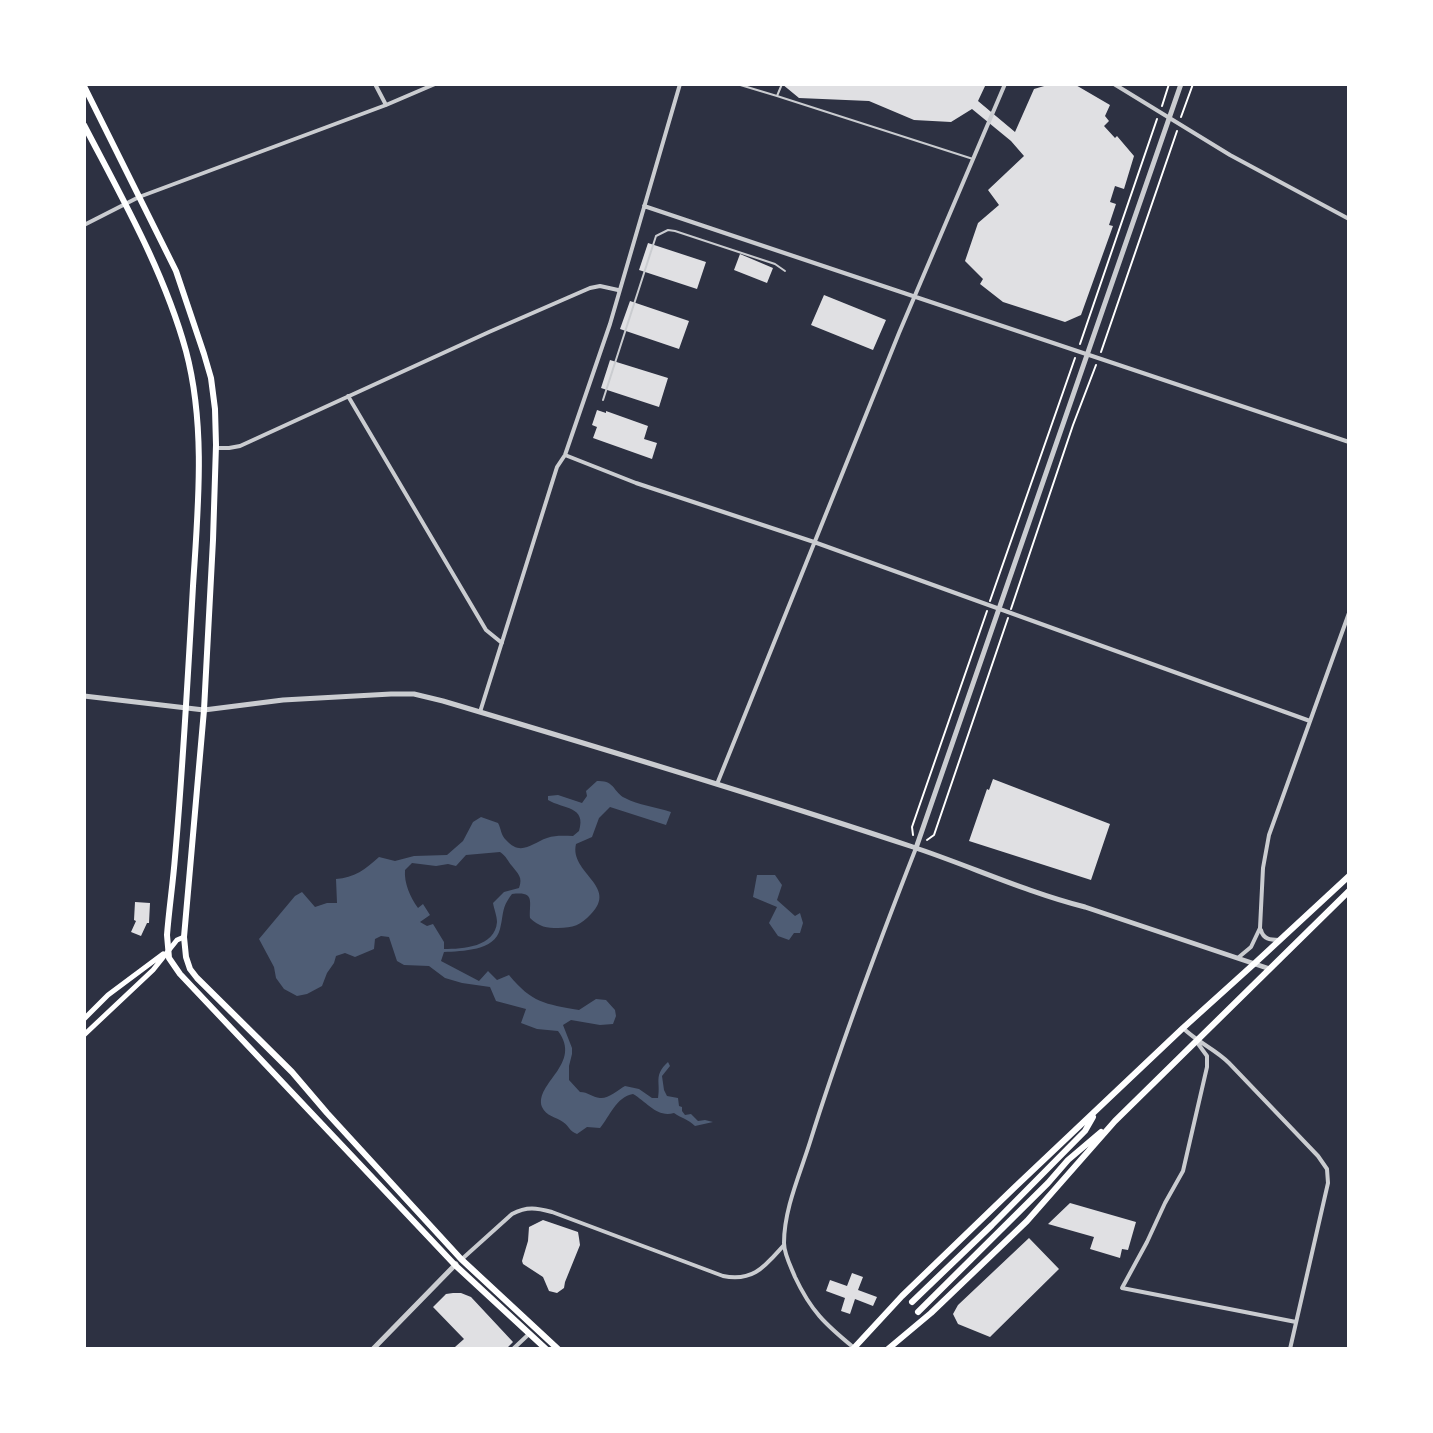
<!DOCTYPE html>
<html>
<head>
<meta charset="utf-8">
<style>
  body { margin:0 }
  #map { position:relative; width:1433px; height:1433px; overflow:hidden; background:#2d3142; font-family:"Playfair Display",serif }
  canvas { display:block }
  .frame { position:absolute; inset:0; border:86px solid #fff; pointer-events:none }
</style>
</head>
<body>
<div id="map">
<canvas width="1433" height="1433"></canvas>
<div class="frame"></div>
</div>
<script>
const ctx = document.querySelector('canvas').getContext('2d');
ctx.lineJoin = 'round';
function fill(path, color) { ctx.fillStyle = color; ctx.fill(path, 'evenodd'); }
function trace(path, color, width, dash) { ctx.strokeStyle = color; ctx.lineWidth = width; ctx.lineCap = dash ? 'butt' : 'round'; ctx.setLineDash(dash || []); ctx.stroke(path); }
const water = new Path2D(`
  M597,781C615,780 613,792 625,798C638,805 656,807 671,812L666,825L610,807L599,818L592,837L576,844C569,873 619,886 591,914C581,925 573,928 558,928C547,928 539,927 530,918C529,902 536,891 512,894C501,908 504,914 500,929C495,951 462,951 444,952L441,961L479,981L488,971L497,980L509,975C532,1003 545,1004 579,1010L596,999L606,1000L615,1010L616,1016L613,1024L600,1025L571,1020L563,1025L572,1048V1054L569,1066V1080L580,1092C588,1092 592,1097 600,1098C608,1099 618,1090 625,1086L639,1089L652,1098H658C661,1081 653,1076 668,1062L670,1066L662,1076L664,1090L667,1096L678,1098L679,1106L682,1107V1111L685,1115L691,1114L698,1121L705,1120L713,1122L695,1126C688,1119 681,1118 674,1113C657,1118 647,1102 633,1094C616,1097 610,1116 600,1128L587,1127L577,1134C569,1131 570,1127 563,1122C556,1117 546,1116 542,1107C534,1083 583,1064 558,1031L537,1029L521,1023L526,1009L496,1001L490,987L462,983L445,978L429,966L404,965L397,961L389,937L381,936L375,939L374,949L355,957L345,953L336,956L334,963L327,973L322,986L307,994L297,996L284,989L276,978L274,967L259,939L295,896L302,892L315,907L327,903H337L336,879C354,878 366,869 379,857L395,861L414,856L447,855L463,841L473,822L481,817L498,823C501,828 501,836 506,840C521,857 532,843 547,838C556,835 564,836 573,836L579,831C587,806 563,809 548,800V796L558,795L582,803L587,796L586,791ZM500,852C507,857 507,860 512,866C518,874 523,877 519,888L504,892L493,903C494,909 497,916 497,922C495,947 463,949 444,949V942L433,924L427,926L420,922L430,915L423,904L418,908C410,897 404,883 405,870L412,863L436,866L448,864L456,866L466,855Z
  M757,875H775L782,885L777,900L795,916L800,913L803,923L800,933H794L789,940L778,936L769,923L777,907L753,897Z`);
const building = new Path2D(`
  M782,84H986L978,101L1015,132L1034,89L1051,84H1074L1110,105L1105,116L1109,121L1104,126L1115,138L1117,136L1134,156L1124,189L1115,186L1110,202L1116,204L1109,225L1113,226L1081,315L1065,322L1003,302L980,284L983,279L965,261L978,223L999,205L988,190L1024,156L1011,141L972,109L951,122L914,120L869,101L799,98Z
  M648,243L706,262L697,289L639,270Z
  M740,254L773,268L767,283L734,270Z
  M824,295L886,320L873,350L811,325Z
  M630,301L689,321L679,349L620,329Z
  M610,360L668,378L659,407L601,388Z
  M597,410L606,413V411L648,426L644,439L657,443L652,459L593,438L597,427L592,425Z
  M993,779L1110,824L1091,880L969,841L987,789L989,790Z
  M135,902L150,903L149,923H147L141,936L131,932L136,921L134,920Z
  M1070,1203L1136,1222L1128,1250L1122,1249L1120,1258L1090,1249L1094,1237L1048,1224Z
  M543,1220L578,1232L579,1238L580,1245L565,1282L564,1288L557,1293L549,1291L543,1277L523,1264L522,1261L528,1241L529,1227Z
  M1029,1238L1059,1269L990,1337L958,1324L953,1314L958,1305Z
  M852,1273L863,1277L858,1290L877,1297L873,1306L855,1299L850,1314L841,1311L845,1298L826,1291L830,1280L847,1286Z
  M453,1293H461L471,1297L513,1342L506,1349H457L455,1347L464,1339L433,1307L446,1294Z`);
const path = new Path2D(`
  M1162,106L1169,84
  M1181,117L1193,84
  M1080,344L1157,119
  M1101,352L1177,131
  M990,601L1075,358
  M1011,609L1073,425L1096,365
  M913,835L912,827L987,611
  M927,840L934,835L1008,618`);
const service = new Path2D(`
  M737,84L777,96L782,84
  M777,96L973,159
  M603,400L656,236L668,230L675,231L775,264L785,271`);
const minor = new Path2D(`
  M375,84L386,105
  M1114,84L1230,155L1349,219
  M644,206L1349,442
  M84,225L139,197L386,105L435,84
  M348,396L486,630L502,643
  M216,448H229L240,446L489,332L590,288L600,286L618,290
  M565,455L636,483L814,542L1310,721
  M480,712L557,467L565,455L610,324L680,84
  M717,784L899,333L1005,84
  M1261,930C1263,939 1270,940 1279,940
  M1239,957L1251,947L1260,928L1263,868L1269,835L1349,613
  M1183,1028C1197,1042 1215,1049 1229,1063L1318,1156L1327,1169L1328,1183L1290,1349
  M1196,1041L1207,1056V1067L1183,1171L1165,1203L1147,1242L1122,1288L1296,1322
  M462,1259L512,1214C527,1206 537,1208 552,1212L723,1276C754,1282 765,1266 784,1245
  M853,1347C825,1324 811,1311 795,1277C791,1267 784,1254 784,1243C784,1209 800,1174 810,1142C841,1043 878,945 916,848
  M513,1349L529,1334`);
const tertiary = new Path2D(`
  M84,696L204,710L283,700L391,694H414L443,701C601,748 757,795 913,847C970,866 1026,892 1085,907L1270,969
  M916,848L1181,84
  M373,1349L456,1264`);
const secondary = new Path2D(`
  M84,1019L108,995L163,954
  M84,1035L153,970L177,940L184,937`);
const primary = new Path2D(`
  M84,86L176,271L204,354L211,378L215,409L216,445L213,540L204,710L184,937L186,957L190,969L197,978L292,1072L327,1113L461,1259L558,1349
  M84,125C122,198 164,271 186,351C206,426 198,508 193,586C188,676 183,767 175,857C173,883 169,909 167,935L169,958L180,974L455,1265L546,1349
  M912,1302L992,1225L1085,1131L1093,1117
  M918,1312L1048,1183L1068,1160L1101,1132
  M853,1349L902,1296L1015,1187L1183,1028L1255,963L1349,876
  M888,1349L931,1313L1027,1221L1115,1121L1349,891`);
fill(water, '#4f5d75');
fill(building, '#e0e0e3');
trace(path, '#fff', 2);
trace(service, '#caccd0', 2);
trace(minor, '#caccd0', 4);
trace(tertiary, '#caccd0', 5);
trace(secondary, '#fff', 5);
trace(primary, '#fff', 6);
</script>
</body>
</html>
